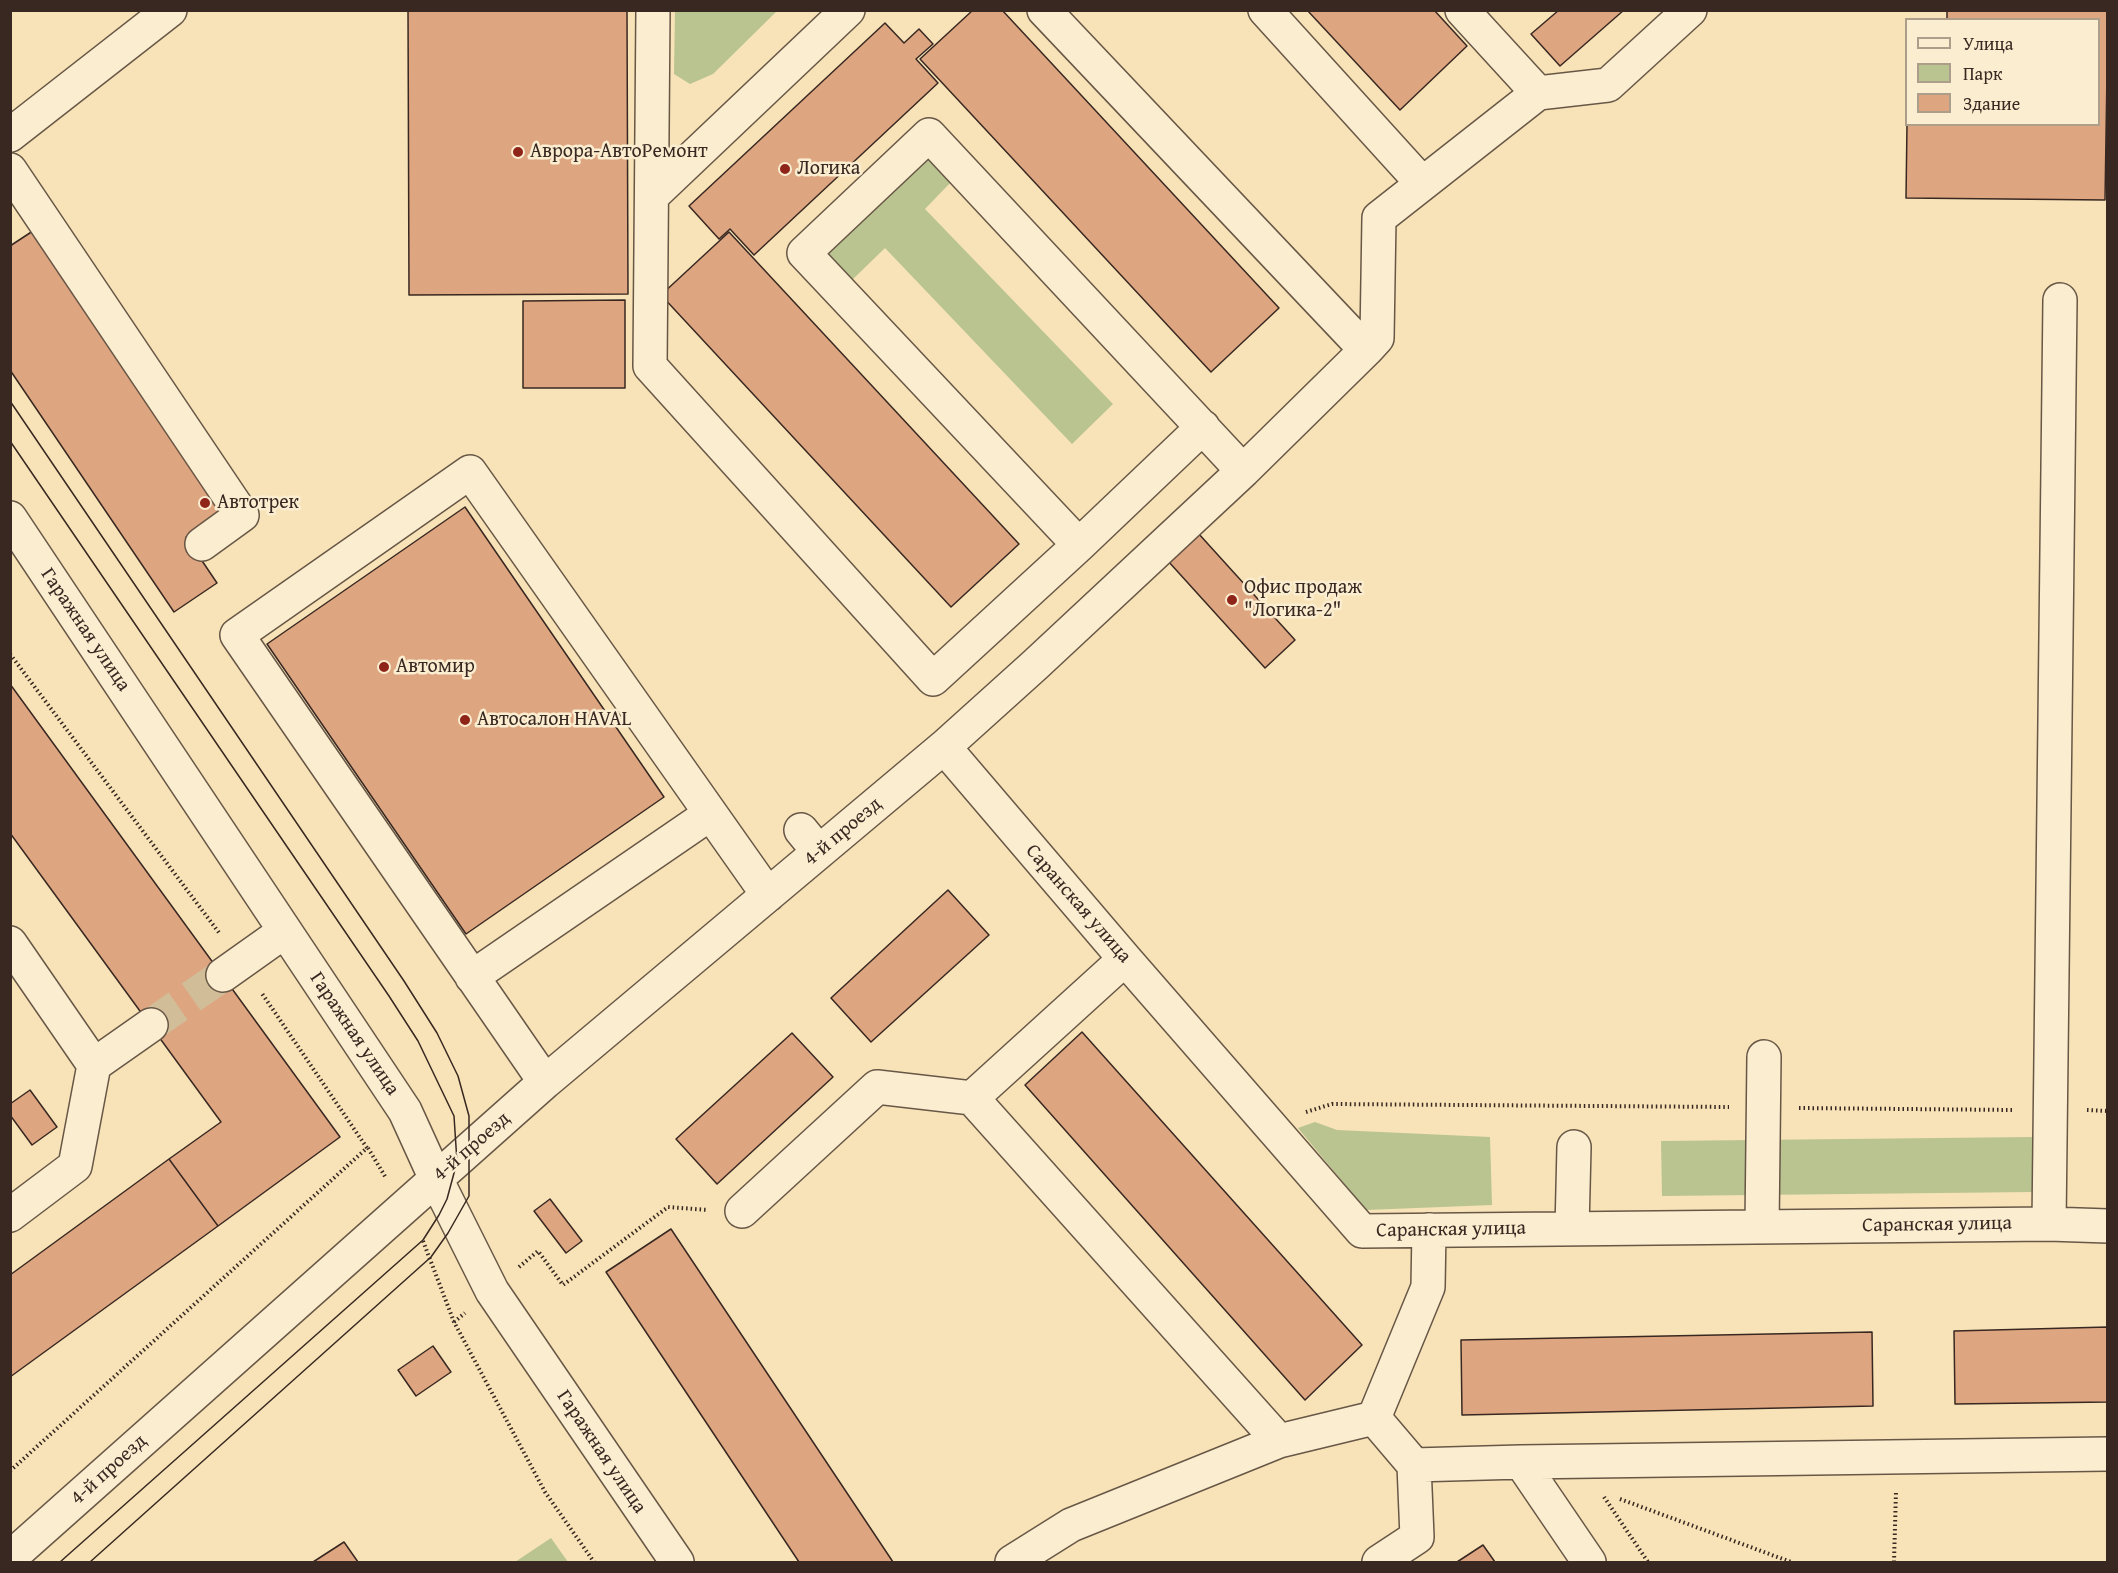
<!DOCTYPE html>
<html>
<head>
<meta charset="utf-8">
<style>
  body { margin:0 }
  #map { position:relative; width:2118px; height:1573px; overflow:hidden; background:#f7e3b7; font-family:"Gentium Book Plus",serif }
  canvas { display:block }
  .frame { position:absolute; inset:0; border:12px solid #382821; pointer-events:none }
  .legend { position:absolute; left:1905px; top:18px; width:195px; height:108px; box-sizing:border-box; background:#faedd0; border:2px solid #ac9e8a; margin:0; padding:8px 10px; list-style:none; font-size:18px; color:#382821 }
  .legend li { display:flex; align-items:center; gap:12px; height:30px }
  .legend b { width:30px; border:2px solid #ac9e8a }
</style>
</head>
<body>
<div id="map">
<canvas width="2118" height="1573"></canvas>
<div class="frame"></div>
<ul class="legend">
<li><b style="height:8px;background:#faedd0"></b>Улица</li>
<li><b style="height:16px;background:#b9c491"></b>Парк</li>
<li><b style="height:16px;background:#dea581"></b>Здание</li>
</ul>
</div>
<script>
const ctx = document.querySelector('canvas').getContext('2d');
ctx.lineJoin = 'round';
function fill(path, color) { ctx.fillStyle = color; ctx.fill(path, 'evenodd'); }
function trace(path, color, width, dash) { ctx.strokeStyle = color; ctx.lineWidth = width; ctx.lineCap = dash ? 'butt' : 'round'; ctx.setLineDash(dash || []); ctx.stroke(path); }
function drawText(font, color, halo, rows, align = 'center') {
  ctx.font = font + ' "Gentium Book Plus",serif'; ctx.lineWidth = 5; ctx.setLineDash([]); ctx.textBaseline = 'middle'; ctx.strokeStyle = halo; ctx.fillStyle = color; for (const [text, x, y, turn = 0] of rows) {
    ctx.save(); ctx.translate(x, y); ctx.rotate((+turn || 0) * Math.PI / 180); ctx.textAlign = isNaN(turn) ? turn : align; if (halo) ctx.strokeText(text, 0, 0); ctx.fillText(text, 0, 0); ctx.restore();
  }
}
const green = new Path2D(`
  M675,11V10L777,11L713,74L690,84L674,74Z
  M925,146L951,182L925,209L1113,404L1072,444L885,248L851,281L818,243Z
  M1315,1122L1337,1130L1490,1137L1492,1205L1366,1210L1298,1128Z
  M2032,1137V1192L1662,1196L1661,1141Z
  M551,1538L568,1562H515Z`);
const building = new Path2D(`
  M408,10H627L628,294L409,295Z
  M973,10H1002L1279,308L1211,372L920,59Z
  M1307,10H1434L1467,46L1400,110Z
  M1559,10H1624L1560,66L1531,34Z
  M1947,10H2108L2105,200L1906,198L1907,124H2098V20H1947Z
  M885,23L904,43L919,29L933,44L916,59L938,83L754,255L730,229L719,239L689,206Z
  M42,225L231,506L186,537L217,583L174,612L10,370V246Z
  M729,232L1019,544L951,607L661,295Z
  M625,300V388H523V301Z
  M465,507L664,797L466,934L267,644Z
  M1198,533L1295,640L1265,668L1168,561Z
  M10,684L340,1137L218,1226L169,1159L221,1122L10,833Z
  M948,890L989,935L871,1042L831,998Z
  M1082,1032L1362,1345L1305,1400L1025,1085Z
  M792,1033L833,1077L717,1184L676,1139Z
  M30,1090L57,1127L32,1145L10,1115V1104Z
  M169,1159L218,1226L10,1377V1275Z
  M550,1199L582,1241L566,1253L534,1211Z
  M671,1229L893,1562H799L606,1272Z
  M2108,1327V1402L1955,1404L1954,1331Z
  M1872,1332L1873,1406L1462,1415L1461,1340Z
  M433,1346L451,1372L416,1396L398,1370Z
  M344,1542L358,1562H313Z
  M1483,1545L1495,1562H1457Z`);
const minorTunnel = new Path2D(`
  M151,1025L223,975`);
const path = new Path2D(`
  M10,654L220,934
  M1799,1108L2014,1110
  M2087,1110L2108,1111
  M1306,1112L1332,1104L1729,1107
  M368,1148L386,1178
  M423,1241L454,1322L545,1492L594,1562
  M519,1267L538,1251L563,1285L668,1207L708,1210
  M454,1322L465,1313
  M10,1471L367,1148L261,992
  M1604,1497L1648,1562
  M1620,1499L1791,1562
  M1894,1562L1896,1491`);
const minor = new Path2D(`
  M653,10L650,366L933,679L1079,545L1203,427
  M1044,10L1366,350
  M1265,10L1422,183
  M1462,10L1538,93
  M10,135L170,10
  M10,170L242,515L202,544
  M652,196L848,10
  M10,518L405,1111L436,1179L492,1291L677,1562
  M1079,545L804,253L929,135L1243,471
  M944,747L1125,959L1362,1231L2049,1224L2108,1226
  M801,830L819,852
  M10,943L94,1065
  M1125,959L972,1098L1279,1441
  M223,975L285,931
  M472,977L710,814
  M545,1082L237,635L470,472L768,895
  M742,1211L877,1087L972,1098
  M10,1215L75,1166L94,1065L151,1025
  M2049,1224L2060,300
  M1762,1227L1764,1057
  M1572,1229L1574,1147
  M1374,1418L1414,1465L1521,1462L1589,1562
  M1521,1462L2108,1454
  M10,1558L545,1082L944,747L1035,665L1243,471L1366,350L1377,338L1379,218L1538,93L1608,85L1690,10
  M1012,1562L1071,1525L1279,1441L1374,1418L1428,1287L1429,1230
  M1379,1562L1417,1537L1414,1465`);
const tram = new Path2D(`
  M10,401L404,981L437,1033L458,1076L469,1116V1196L448,1233L431,1257L90,1562
  M10,441L389,996L418,1041L454,1116L457,1162L447,1199L439,1215L423,1240L60,1562`);
const markers = [
  [518,152,6,"#8f2418"],
  [785,169,6,"#8f2418"],
  [205,503,6,"#8f2418"],
  [1232,600,6,"#8f2418"],
  [384,667,6,"#8f2418"],
  [465,720,6,"#8f2418"]
];
const poiNames = [
  ["Аврора-АвтоРемонт",530,152],
  ["Логика",797,169],
  ["Автотрек",217,503],
  ["Офис продаж",1244,588],
  ["\"Логика-2\"",1244,611],
  ["Автомир",396,667],
  ["Автосалон HAVAL",477,720]
];
const streetNames = [
  ["Гаражная улица",85,630,56],
  ["4-й проезд",843,832,-40],
  ["Саранская улица",1078,904,49],
  ["Гаражная улица",354,1034,56],
  ["4-й проезд",472,1147,-41],
  ["Саранская улица",1937,1225,-1],
  ["Саранская улица",1451,1230,-1],
  ["Гаражная улица",601,1452,56],
  ["4-й проезд",109,1470,-42]
];
fill(green, '#b9c491');
fill(building, '#dea581');
trace(building, '#382821', 1.5);
trace(minorTunnel, '#d1be99', 33, [33, 16]);
trace(minor, '#685746', 36);
trace(path, '#382821', 4, [1.5, 3]);
trace(minor, '#faedd0', 33);
trace(tram, '#382821', 1.5);
for (const [x, y, r, color] of markers) { const dot = new Path2D(); dot.arc(x, y, r, 0, 2 * Math.PI); ctx.fillStyle = color; ctx.fill(dot); trace(dot, '#faedd0', 2); }
drawText('20px', '#382821', '#faedd0', poiNames, 'left');
drawText('20px', '#382821', '#faedd0', streetNames);
</script>
</body>
</html>
